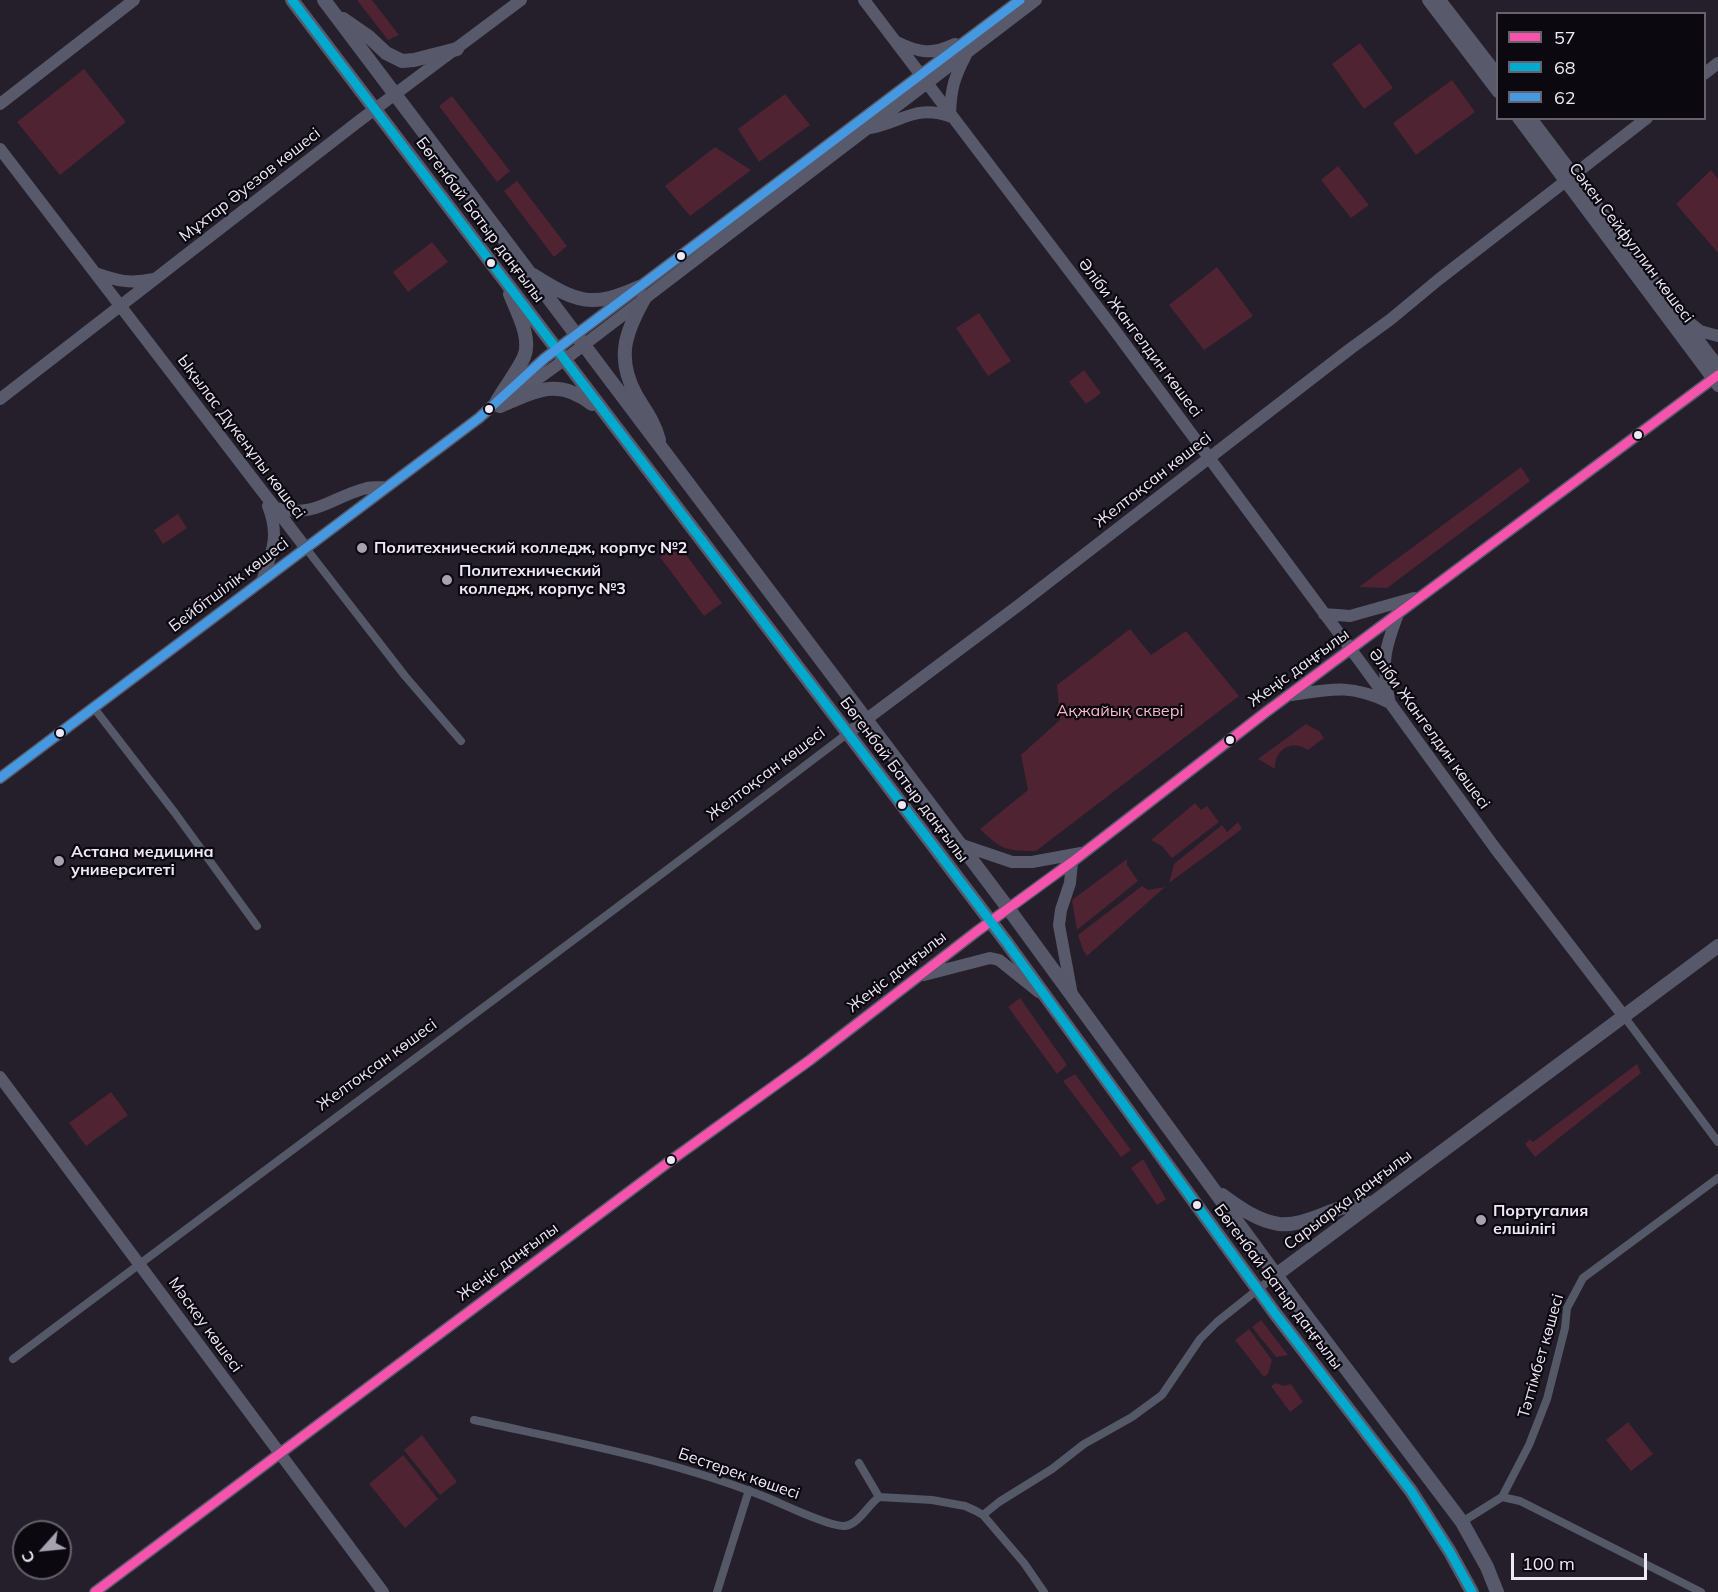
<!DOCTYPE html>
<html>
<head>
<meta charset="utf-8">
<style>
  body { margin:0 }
  #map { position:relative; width:1718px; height:1592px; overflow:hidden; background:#241f2a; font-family:Mulish,sans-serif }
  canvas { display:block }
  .legend { position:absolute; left:1496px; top:12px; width:210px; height:108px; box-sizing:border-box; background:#0b0810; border:2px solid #65626c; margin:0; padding:8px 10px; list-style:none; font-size:18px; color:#ede8f6 }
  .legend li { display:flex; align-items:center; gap:12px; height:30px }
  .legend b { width:30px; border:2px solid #65626c }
  .north { position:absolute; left:12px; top:1520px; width:60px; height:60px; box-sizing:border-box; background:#0b0810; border:2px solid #65626c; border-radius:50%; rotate:243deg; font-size:16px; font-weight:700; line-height:24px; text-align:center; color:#ede8f6 }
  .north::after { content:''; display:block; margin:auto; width:21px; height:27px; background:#a7a2af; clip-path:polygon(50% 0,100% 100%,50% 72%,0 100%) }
  .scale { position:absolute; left:1511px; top:1553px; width:136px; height:27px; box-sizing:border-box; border:3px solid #ede8f6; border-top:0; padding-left:8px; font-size:18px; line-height:21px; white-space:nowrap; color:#ede8f6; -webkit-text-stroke:4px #0b0810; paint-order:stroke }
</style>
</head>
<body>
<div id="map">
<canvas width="1718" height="1592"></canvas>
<ul class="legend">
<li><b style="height:8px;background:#f653ac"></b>57</li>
<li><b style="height:8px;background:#00a9ce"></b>68</li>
<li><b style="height:8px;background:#4699e1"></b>62</li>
</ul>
<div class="north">С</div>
<div class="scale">100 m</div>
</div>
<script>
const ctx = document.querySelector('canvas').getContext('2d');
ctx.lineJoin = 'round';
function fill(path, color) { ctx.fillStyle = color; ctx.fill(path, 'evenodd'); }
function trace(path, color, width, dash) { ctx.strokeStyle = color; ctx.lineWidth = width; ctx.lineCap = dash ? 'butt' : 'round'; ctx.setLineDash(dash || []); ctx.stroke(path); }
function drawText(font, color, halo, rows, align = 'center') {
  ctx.font = font + ' Mulish,sans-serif'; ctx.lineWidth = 4.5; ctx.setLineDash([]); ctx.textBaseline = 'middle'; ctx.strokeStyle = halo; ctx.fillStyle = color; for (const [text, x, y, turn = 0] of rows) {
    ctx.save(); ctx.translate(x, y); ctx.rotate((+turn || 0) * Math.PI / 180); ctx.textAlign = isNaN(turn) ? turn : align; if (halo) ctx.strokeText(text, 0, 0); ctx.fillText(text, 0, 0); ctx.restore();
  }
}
const green = new Path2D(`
  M357,0H372L399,35L388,40Z
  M1360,43L1393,88L1364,109L1332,64Z
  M84,69L126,122L60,175L17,122Z
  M1452,80L1475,112L1416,155L1393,123Z
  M785,94L810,125L759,162L738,129Z
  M452,96L510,171L497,182L439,106Z
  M715,147L751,170L690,216L665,186Z
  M1338,166L1369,205L1351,218L1321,180Z
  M1711,170L1718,179V253L1676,204Z
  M517,181L567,246L554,257L504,191Z
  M432,242L448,262L408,292L393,272Z
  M1217,267L1253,316L1204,350L1169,305Z
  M979,313L1011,361L988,376L956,328Z
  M1084,370L1101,393L1086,404L1069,382Z
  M1521,467L1530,481L1387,588L1359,587Z
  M178,514L187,528L163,544L154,530Z
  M678,544L722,603L704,616L660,557Z
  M1130,629L1151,655L1186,631L1239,696L1036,851C1007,851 1001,850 980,829L1028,790L1021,755L1060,720L1057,685Z
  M1306,724L1319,731L1324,738L1308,750C1292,739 1274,749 1275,769L1258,759Z
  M1195,803L1201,810L1207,806L1219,822L1172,858L1162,846L1151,840Z
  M1238,822L1242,829L1169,883L1174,864L1222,825L1227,832Z
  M1127,859V865L1138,881L1077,930L1072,900Z
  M1142,886L1148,890L1165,887L1087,956L1083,950L1078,935Z
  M1020,998L1067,1065L1057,1074L1008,1007Z
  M1637,1064L1641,1073L1535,1157L1525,1144L1530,1139L1533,1142Z
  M1075,1074L1131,1150L1121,1157L1063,1081Z
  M111,1092L128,1115L86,1146L69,1123Z
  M1143,1159L1166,1199L1157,1205L1131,1168Z
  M1261,1320L1288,1355L1276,1357L1252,1327Z
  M1249,1329L1272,1360L1268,1374L1264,1377L1235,1340Z
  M1276,1383L1284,1386L1291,1384L1303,1402L1290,1412L1271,1386Z
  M1628,1422L1653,1454L1631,1471L1606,1440Z
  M422,1435L457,1482L440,1495L404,1450Z
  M403,1455L438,1499L405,1528L369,1484Z`);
const street = new Path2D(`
  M305,547L405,676L461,741
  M94,708L175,813L257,926
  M1623,1015L1718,1142
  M13,1359C291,1150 571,944 848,733
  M474,1420C573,1442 674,1460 768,1498C785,1505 830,1527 845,1526C859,1524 868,1505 879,1497L932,1500L965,1506L976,1511L983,1515L1024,1563L1044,1592
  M859,1463L879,1497
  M1502,1497L1529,1445L1547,1399L1565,1328L1567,1308L1583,1278L1718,1178
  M983,1515L999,1502L1052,1469L1084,1444L1132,1417L1162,1395L1200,1339L1217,1322L1276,1275
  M1462,1522L1502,1497L1520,1501L1701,1592
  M717,1592L749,1490`);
const secondary = new Path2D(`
  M864,0L1113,328L1364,667L1495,848L1623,1015
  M1428,0L1498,92
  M1440,0L1498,75
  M897,42C919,53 932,55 955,44
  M1704,74L1718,63
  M0,104L134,0
  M950,114C951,88 954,78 966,55
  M1518,118L1718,386
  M1531,118L1718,366
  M871,128C904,121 916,104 952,117
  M0,149L305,547
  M95,273C118,281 129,284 154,279
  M1690,323L1700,331L1718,336
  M513,397L564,360L1036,0
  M0,399L359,121L521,0
  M276,508C315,519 331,497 367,488C373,487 380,487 386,487
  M262,581C272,552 280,536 268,506
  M1324,614L1350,616L1414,598
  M1292,695C1332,689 1350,684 1388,702
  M1389,699C1381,662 1385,648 1398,614
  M848,733L1019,605L1350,349L1391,319L1438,280L1647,118
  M0,778L479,418L545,358L1020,0
  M962,845L1012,862H1032L1081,853
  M1072,862L1070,883L1061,910L1059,925L1072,995
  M924,975L990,958L999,960L1039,992
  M0,1077L383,1592
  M95,1592L670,1161L810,1060L976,932L1072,862L1266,712L1718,375`);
const primary = new Path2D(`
  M292,0L1007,943L1274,1312L1411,1491L1450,1552L1472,1592
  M324,0L1008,908L1292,1297L1462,1522L1487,1567L1497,1592
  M343,19L369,37L386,53L402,61L414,60L457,49
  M533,275C576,302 591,309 639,287
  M644,299C625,333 616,358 636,395C646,412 653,419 659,440
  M497,401C505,387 517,372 524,357C532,338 517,312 510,294
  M500,406C537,391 557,377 592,404
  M1222,1195C1239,1207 1257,1221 1279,1224C1301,1226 1321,1214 1341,1208C1350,1206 1359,1205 1368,1203
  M1276,1275L1718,946`);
const bus1 = new Path2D(`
  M95,1592L670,1161L810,1060L976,932L1072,862L1266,712L1718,375`);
const bus2 = new Path2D(`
  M292,0L1007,943L1274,1312L1411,1491L1450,1552L1472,1592`);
const bus3 = new Path2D(`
  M0,778L479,418L545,358L1020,0`);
const markers = [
  [681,256,5,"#ede8f6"],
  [491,263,5,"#ede8f6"],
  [489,409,5,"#ede8f6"],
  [1638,435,5,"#ede8f6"],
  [362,548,6,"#a7a2af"],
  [447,580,6,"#a7a2af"],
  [60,733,5,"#ede8f6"],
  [1230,740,5,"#ede8f6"],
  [902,805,5,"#ede8f6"],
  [59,861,6,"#a7a2af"],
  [671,1160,5,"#ede8f6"],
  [1197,1205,5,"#ede8f6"],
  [1481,1220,6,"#a7a2af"]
];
const streetNames = [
  ["Мұхтар Әуезов көшесі",250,185,-38],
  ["Бөгенбай Батыр даңғылы",480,220,53],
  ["Сәкен Сейфуллин көшесі",1631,243,53],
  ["Әліби Жангелдин көшесі",1140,338,53],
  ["Ықылас Дүкенұлы көшесі",241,437,53],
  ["Желтоқсан көшесі",1153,480,-38],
  ["Бейбітшілік көшесі",229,585,-37],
  ["Жеңіс даңғылы",1299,668,-36],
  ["Әліби Жангелдин көшесі",1429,729,54],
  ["Желтоқсан көшесі",766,774,-37],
  ["Бөгенбай Батыр даңғылы",904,780,53],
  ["Жеңіс даңғылы",897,972,-38],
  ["Желтоқсан көшесі",377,1065,-36],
  ["Сарыарқа даңғылы",1348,1200,-37],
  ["Жеңіс даңғылы",508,1262,-36],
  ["Бөгенбай Батыр даңғылы",1278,1287,53],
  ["Мәскеу көшесі",205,1325,54],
  ["Тәттімбет көшесі",1541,1356,-74],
  ["Бестерек көшесі",739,1474,19]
];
const poiNames = [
  ["Политехнический колледж, корпус №2",374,548],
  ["Политехнический",459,571],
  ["колледж, корпус №3",459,589],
  ["Астана медицина",71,852],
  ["университеті",71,870],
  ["Португалия",1493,1211],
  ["елшілігі",1493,1229]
];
const parkNames = [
  ["Ақжайық сквері",1120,711]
];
fill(green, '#4f2331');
trace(street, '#555866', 8);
trace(secondary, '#585a6b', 12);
trace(primary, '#57596b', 14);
trace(bus1, '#f653ac', 9);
trace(bus2, '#00a9ce', 9);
trace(bus3, '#4699e1', 9);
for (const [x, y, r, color] of markers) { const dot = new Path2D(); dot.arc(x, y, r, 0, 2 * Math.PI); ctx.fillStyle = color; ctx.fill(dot); trace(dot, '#0b0810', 2); }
drawText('16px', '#ede8f6', '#0b0810', streetNames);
drawText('bold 16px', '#ede8f6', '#0b0810', poiNames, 'left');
drawText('16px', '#fbbac9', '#0b0810', parkNames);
</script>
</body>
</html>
